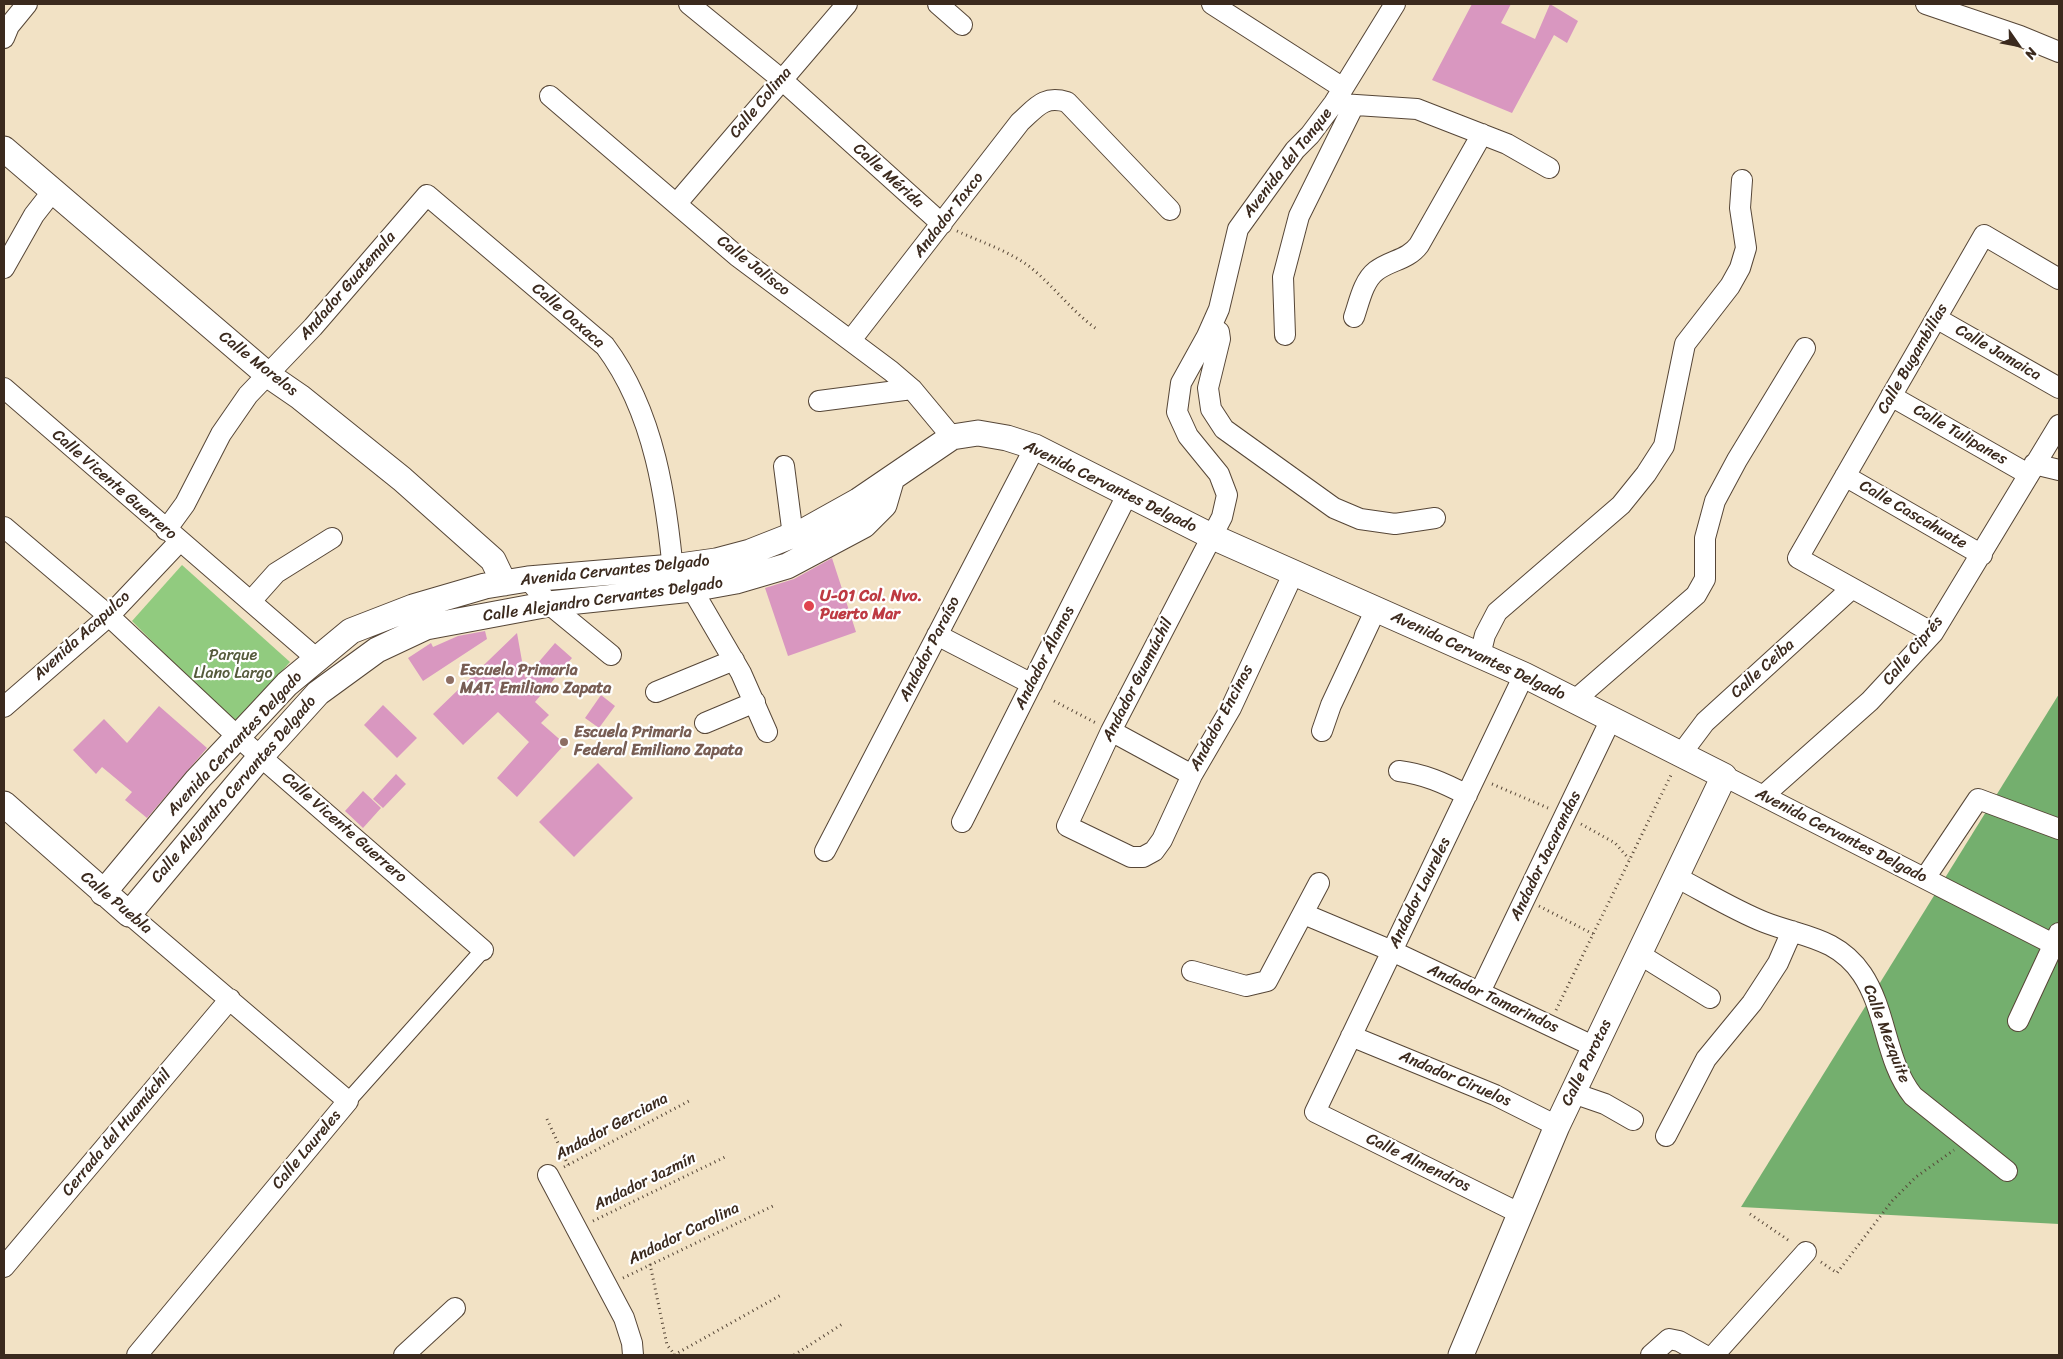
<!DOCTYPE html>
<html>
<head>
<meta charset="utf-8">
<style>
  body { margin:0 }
  #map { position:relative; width:2063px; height:1359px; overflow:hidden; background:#f2e2c5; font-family:Sriracha,sans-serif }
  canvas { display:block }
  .frame { position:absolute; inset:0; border:5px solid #3b2a1e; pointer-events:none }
  .north { position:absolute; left:1993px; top:20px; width:50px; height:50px; -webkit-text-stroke:4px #fff; paint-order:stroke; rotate:123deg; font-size:14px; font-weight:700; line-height:20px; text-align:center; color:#3b2a1e }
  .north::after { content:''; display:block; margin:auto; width:18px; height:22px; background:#3b2a1e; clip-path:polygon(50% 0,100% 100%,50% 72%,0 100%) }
</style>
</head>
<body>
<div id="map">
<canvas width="2063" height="1359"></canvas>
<div class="frame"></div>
<div class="north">N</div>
</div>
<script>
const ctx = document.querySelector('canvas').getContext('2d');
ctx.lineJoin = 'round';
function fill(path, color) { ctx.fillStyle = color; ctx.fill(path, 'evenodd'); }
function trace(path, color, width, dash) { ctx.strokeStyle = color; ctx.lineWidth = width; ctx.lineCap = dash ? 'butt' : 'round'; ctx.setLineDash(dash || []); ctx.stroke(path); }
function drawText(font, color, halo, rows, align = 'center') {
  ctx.font = font + ' Sriracha,sans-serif'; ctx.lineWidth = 4.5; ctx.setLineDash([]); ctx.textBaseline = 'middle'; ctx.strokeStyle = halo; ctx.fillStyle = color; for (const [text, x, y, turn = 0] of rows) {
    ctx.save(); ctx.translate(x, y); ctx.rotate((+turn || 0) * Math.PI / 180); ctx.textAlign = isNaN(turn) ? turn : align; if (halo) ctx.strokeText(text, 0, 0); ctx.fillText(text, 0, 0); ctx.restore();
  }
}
const green = new Path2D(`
  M182,565L290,662L234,724L132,621Z`);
const forest = new Path2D(`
  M2059,694V1224L1741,1207Z`);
const building = new Path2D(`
  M1472,4H1511L1501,23L1535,39L1550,4L1578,21L1567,43L1554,35L1512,113L1432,80Z
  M832,558L856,632L788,656L765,588L794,579Z
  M485,631L487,639L423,681L408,658L431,643L433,647L458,636Z
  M517,633L525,678L555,643L572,658L535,702L549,715L541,723L565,744L517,797L497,778L529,742L498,712L463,745L433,714Z
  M601,695L615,706L599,728L585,718Z
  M383,705L417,738L397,758L364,725Z
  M159,706L207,748L147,818L125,800L132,792L102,767L96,774L73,750L104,719L127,743Z
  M598,763L633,798L574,857L539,822Z
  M396,774L406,784L383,808L373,799Z
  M363,791L381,808L363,828L345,811Z`);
const path = new Path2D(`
  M957,231C981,242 1009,251 1030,267C1055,287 1072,312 1098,330
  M1054,701L1096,723
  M1492,784L1548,808
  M1581,824L1615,843L1629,859
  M1539,906L1593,934
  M1556,1010L1672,773
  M547,1119L568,1165
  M564,1167L689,1101
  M1750,1214L1791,1242
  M593,1221L725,1157
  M1821,1262L1837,1273L1892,1201L1916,1177L1954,1150
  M650,1264L667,1345L675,1355
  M623,1278L773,1206
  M674,1355L781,1295
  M794,1355L844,1323`);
const pedestrian = new Path2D(`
  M348,1101L483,950`);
const minor = new Path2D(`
  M689,4L781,79L942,224
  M938,4L962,25
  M1212,4L1343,88
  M1926,4L2020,36L2059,52
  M4,38L9,26L27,4
  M550,96L737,256L891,371L912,389L952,437
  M1341,104L1417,109L1507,144L1549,168
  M677,203L847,4
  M4,268L34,215L52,192
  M1354,317C1359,303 1363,281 1376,271C1390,260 1408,260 1419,245L1482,134
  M1936,318L2059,388
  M1212,327L1219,332L1220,339L1208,388L1211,409L1224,429L1334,508L1360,519L1395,524L1435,518
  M1285,335L1283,277L1299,216L1354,105
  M851,340L1020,122C1036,108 1043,95 1067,102L1170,210
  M4,388L317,659
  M1891,396L2028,474
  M819,401L912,389
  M2034,464L2059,470
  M784,466L793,536
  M1845,476L1982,555
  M4,527L109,616L238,737L483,950
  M166,530L185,504L221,434L248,395L313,327L427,195L605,346C655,413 667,501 674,582
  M1294,572L1231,708L1192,775L1162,840L1154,851L1143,857H1131L1067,826L1111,731L1222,517L1227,495L1219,474L1188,436L1177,412L1181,383L1207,336L1219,309L1238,229L1295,150L1310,135L1334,103L1395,4
  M528,579L549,604L611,655
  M692,589L741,673L767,732
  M251,601L276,573L332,538
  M1933,633L1798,558L1984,235L2059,279
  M937,635L1032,684
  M1480,655L1485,635L1497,612L1621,505L1646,474L1664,446L1685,344L1730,286L1740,268L1746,248L1740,208L1742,180
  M656,692L734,660
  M1575,700L1696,595L1705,579V538L1715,501L1737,460L1805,348
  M4,707L109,616L179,542
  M705,723L755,702
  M1111,731L1192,775
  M1322,731L1331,705L1376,609
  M1681,754L1705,722L1851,589
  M1399,771C1424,774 1444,783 1467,795
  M1724,776L2059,947
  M1763,796L1870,701L1933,633L2059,425
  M962,822L1127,495
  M825,851L1035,447
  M1676,877C1705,892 1734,910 1764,922C1802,937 1837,937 1862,974C1887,1011 1885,1061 1913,1096L2007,1171
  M1925,878L1978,799L2059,829
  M129,914L348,1101L137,1355
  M1304,914L1392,951L1595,1047
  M1639,954L1710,998
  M1192,971L1246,986L1267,981L1319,883
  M1480,992L1611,719
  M2018,1021L2059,933
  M1351,1036L1495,1095L1557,1126
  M1573,1093L1605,1104L1633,1120
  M1666,1136L1706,1059L1752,1003L1778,963L1792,931
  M548,1175L624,1318L632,1343L633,1355
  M1521,1214L1315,1112L1524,675
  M4,1267L230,999
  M404,1355L455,1308
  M1651,1355L1669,1339L1679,1341L1704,1355
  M1714,1355L1806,1252`);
const tertiary = new Path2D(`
  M4,149L268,375L300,397L402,479L493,560L504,583
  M4,804L129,914L261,756L318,693L377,650L426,627L549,604L692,589L736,581L787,566L864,525L884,505L891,481
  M103,893L197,780L260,713L287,684L351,631L413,607L485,586L528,579L673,567L716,561L750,552L806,530L858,501L952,437L978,433L1007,438L1035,447L1213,537L1524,675L1724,776L1557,1126L1461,1355`);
const markers = [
  [809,606,6,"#e0444e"],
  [450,680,5,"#8d6e63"],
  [564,742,5,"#8d6e63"]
];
const streetNames = [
  ["Calle Colima",761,103,-50],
  ["Avenida del Tanque",1288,163,-52],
  ["Calle Mérida",888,176,42],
  ["Andador Taxco",949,215,-52],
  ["Calle Jalisco",753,266,38],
  ["Andador Guatemala",348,286,-49],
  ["Calle Oaxaca",568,316,41],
  ["Calle Jamaica",1998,353,30],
  ["Calle Bugambilias",1913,359,-60],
  ["Calle Morelos",258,364,38],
  ["Calle Tulipanes",1960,435,30],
  ["Calle Vicente Guerrero",114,485,41],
  ["Avenida Cervantes Delgado",1110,487,26],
  ["Calle Cascahuate",1913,515,30],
  ["Avenida Cervantes Delgado",615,571,-6],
  ["Calle Alejandro Cervantes Delgado",603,600,-8],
  ["Avenida Acapulco",82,636,-42],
  ["Andador Paraíso",930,649,-63],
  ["Calle Ciprés",1913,651,-50],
  ["Avenida Cervantes Delgado",1478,656,25],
  ["Andador Álamos",1045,658,-63],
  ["Calle Ceiba",1763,669,-42],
  ["Andador Guamúchil",1138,680,-63],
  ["Andador Encinos",1222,718,-62],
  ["Avenida Cervantes Delgado",235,744,-47],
  ["Calle Alejandro Cervantes Delgado",234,790,-49],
  ["Calle Vicente Guerrero",344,828,41],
  ["Avenida Cervantes Delgado",1841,836,27],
  ["Andador Jacarandas",1546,856,-64],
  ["Andador Laureles",1420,893,-64],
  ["Calle Puebla",116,903,40],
  ["Andador Tamarindos",1493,999,25],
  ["Calle Mezquite",1886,1034,69],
  ["Calle Parotas",1587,1063,-64],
  ["Andador Ciruelos",1455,1079,23],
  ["Andador Gerciana",612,1127,-28],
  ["Cerrada del Huamúchil",117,1133,-50],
  ["Calle Laureles",307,1150,-50],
  ["Calle Almendros",1418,1163,26],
  ["Andador Jazmín",645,1182,-26],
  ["Andador Carolina",684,1234,-26]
];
const healthNames = [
  ["U-01 Col. Nvo.",820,597],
  ["Puerto Mar",820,615]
];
const parkNames = [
  ["Parque",233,656],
  ["Llano Largo",233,674]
];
const educationNames = [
  ["Escuela Primaria",460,671],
  ["MAT. Emiliano Zapata",460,689],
  ["Escuela Primaria",574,733],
  ["Federal Emiliano Zapata",574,751]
];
fill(green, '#91cb7f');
fill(forest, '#74af6e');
fill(building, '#d997c0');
trace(pedestrian, '#564637', 17);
trace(minor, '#564637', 22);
trace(tertiary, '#564637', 27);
trace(path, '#564637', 3, [1, 4]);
trace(pedestrian, '#fff', 15);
trace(minor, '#fff', 20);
trace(tertiary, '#fff', 25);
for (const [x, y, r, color] of markers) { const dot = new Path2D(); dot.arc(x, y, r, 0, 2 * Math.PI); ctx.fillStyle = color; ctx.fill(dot); trace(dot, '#fff', 2); }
drawText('16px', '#3b2a1e', '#fff', streetNames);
drawText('bold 16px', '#be3a42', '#fff', healthNames, 'left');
drawText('16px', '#555a3b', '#fff', parkNames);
drawText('bold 16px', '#785e54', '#fff', educationNames, 'left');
</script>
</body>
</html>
